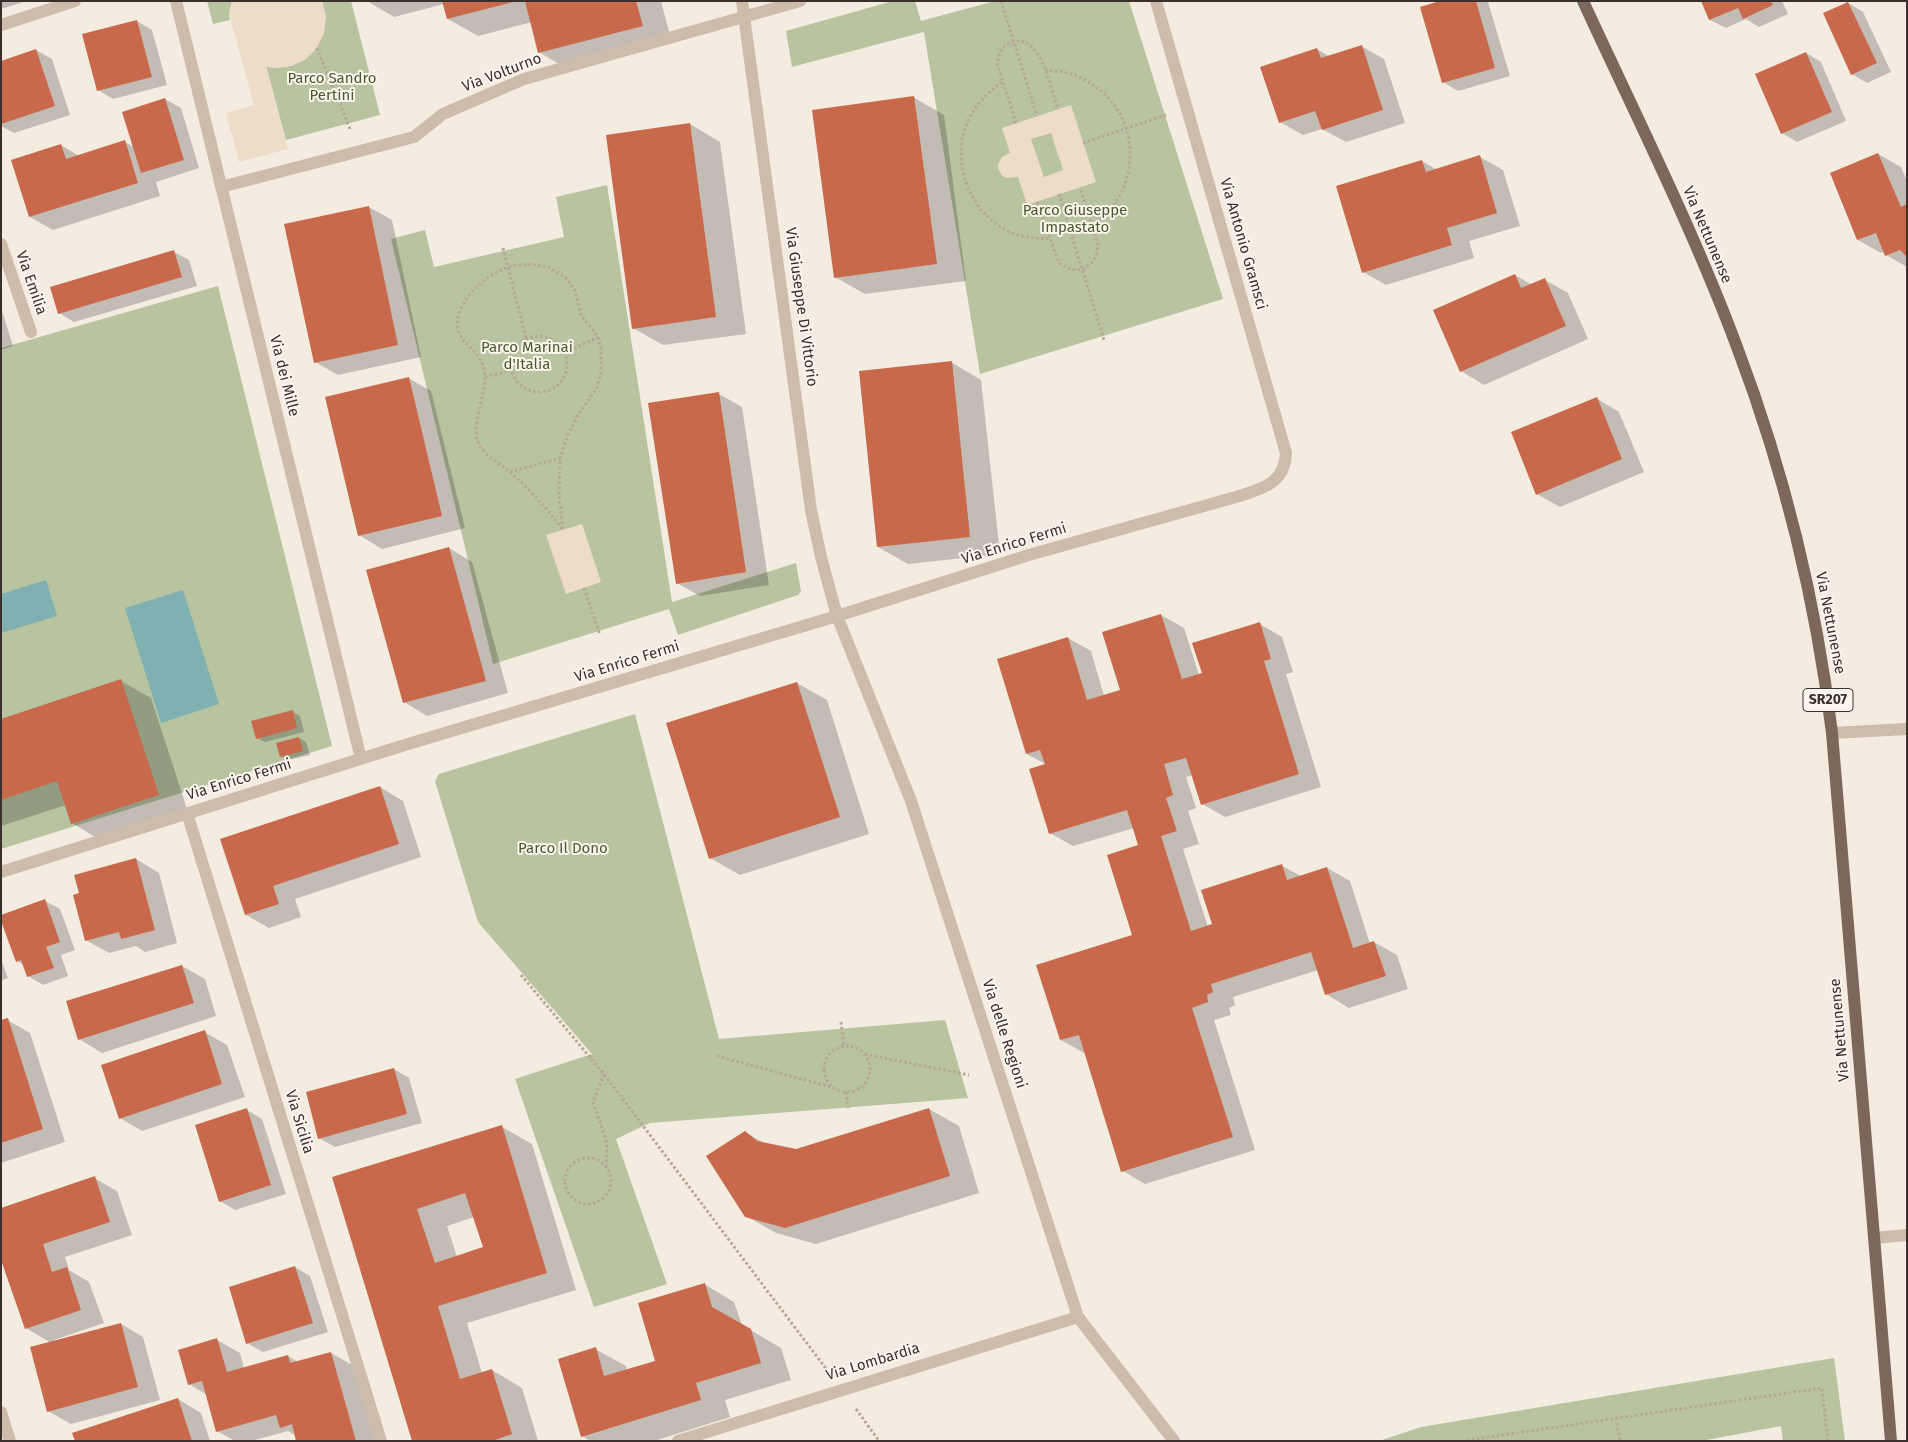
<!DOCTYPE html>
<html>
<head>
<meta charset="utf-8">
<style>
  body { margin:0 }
  #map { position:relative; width:1908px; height:1442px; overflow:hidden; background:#f4ebe1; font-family:"Fira Sans",sans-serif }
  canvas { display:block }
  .frame { position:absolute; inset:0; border:2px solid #3b302b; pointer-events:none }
</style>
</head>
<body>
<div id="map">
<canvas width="1908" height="1442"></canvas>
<div class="frame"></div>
</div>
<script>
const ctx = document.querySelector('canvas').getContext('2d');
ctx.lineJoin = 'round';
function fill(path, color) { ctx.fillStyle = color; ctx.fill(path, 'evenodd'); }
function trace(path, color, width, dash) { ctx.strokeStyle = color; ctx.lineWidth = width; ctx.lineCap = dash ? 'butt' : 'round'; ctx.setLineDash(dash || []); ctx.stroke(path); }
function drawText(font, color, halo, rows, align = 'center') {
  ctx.font = font + ' "Fira Sans",sans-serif'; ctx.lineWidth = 4; ctx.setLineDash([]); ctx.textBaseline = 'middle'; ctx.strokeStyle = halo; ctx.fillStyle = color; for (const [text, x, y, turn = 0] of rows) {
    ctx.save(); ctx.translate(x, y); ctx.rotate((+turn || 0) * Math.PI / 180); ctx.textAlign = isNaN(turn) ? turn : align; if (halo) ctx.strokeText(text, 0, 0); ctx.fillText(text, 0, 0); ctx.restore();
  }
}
const green = new Path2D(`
  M207,1H232L229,14L230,20L213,24Z
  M322,1H351L380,115L286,140L266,66L275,68L291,66L306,59L326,17Z
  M893,1H915L921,21L995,1H1129L1223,299L980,374L924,32L792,67L786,31Z
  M607,185L672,602L796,563L801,591L798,595L678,635L669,609L493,664L391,239L425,230L434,267L564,237L556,197Z
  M218,286L332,746L1,849V348Z
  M635,714L719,1039L945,1020L968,1098L650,1123L616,1139L667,1284L594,1307L515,1079L592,1054L478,922L435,781L439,774Z
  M1834,1358L1845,1441H1783L1781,1426L1701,1441H1379L1421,1427Z`);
const plaza = new Path2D(`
  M232,1H322L326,17L324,33L317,48L306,59L291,66L275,68L266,67L288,149L239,162L226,113L254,105L229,14Z
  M1071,105L1096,182L1027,205L1018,177L1006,178L1002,176L998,168V164L1002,157L1010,153L1002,128ZM1051,133L1063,170L1044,177L1031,139Z
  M582,524L601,582L566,594L546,535Z`);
const water = new Path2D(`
  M46,580L57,616L1,633V594Z
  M183,590L219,704L161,723L125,608Z`);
const shadow = new Path2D(`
  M1,1H27L1,9Z
  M367,1H661L672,43L569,70L539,52L532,22L478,36L448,19L444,4L394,17Z
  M1445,1L1488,2L1510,76L1458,91L1443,82Z
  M1702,1H1782L1788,14L1759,27L1746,19L1726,28L1710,20Z
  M1848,3L1863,12L1891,72L1867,83L1852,74Z
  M137,21L152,30L167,85L113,99L98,90Z
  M1361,46L1384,59L1405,123L1346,142L1322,129L1303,135L1280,122L1317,49L1330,57Z
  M36,50L52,59L70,115L14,133L1,126V62Z
  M1806,53L1821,62L1846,121L1797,142L1782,133Z
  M913,97L944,115L966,281L865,294L835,277Z
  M165,99L181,108L199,168L156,182L160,196L53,230L30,217L13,160L61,145L79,156L125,142L134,147Z
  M690,124L720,142L746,334L663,345L633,328Z
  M1878,154L1901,167L1907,181V267L1886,255L1885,251L1881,253L1858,240Z
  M1480,157L1503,170L1520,226L1469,241L1474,258L1386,285L1363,272L1422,161L1437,170Z
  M369,207L392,220L421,357L338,375L315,362Z
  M174,252L189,260L197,286L74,322L59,313Z
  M1515,275L1532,285L1545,280L1568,293L1588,339L1484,385L1461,371Z
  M1,308L13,346L1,350Z
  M951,362L981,380L1000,554L908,564L878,547Z
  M408,378L431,391L465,528L382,549L359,535Z
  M719,394L742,407L769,585L700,596L677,583Z
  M1596,398L1619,412L1644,472L1560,507L1537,494Z
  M449,548L472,562L508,693L427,716L404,702Z
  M1161,615L1184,628L1199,675L1204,674L1260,624L1282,637L1293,672L1286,674L1321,787L1225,817L1202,804L1193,775L1186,777L1196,808L1188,811L1199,844L1183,849L1208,927L1214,925L1282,866L1301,876L1327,868L1350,881L1370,944L1374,942L1397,955L1408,989L1349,1008L1326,994L1318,970L1233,997L1235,1005L1229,1008L1231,1015L1214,1020L1255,1150L1145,1184L1123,1171L1086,1052L1084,1053L1061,1040L1133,936L1139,846L1134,828L1073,846L1050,833L1047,765L1027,754L998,659L1068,638L1091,651L1104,696L1121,690Z
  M121,681L151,698L188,812L102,841L72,823L66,805L1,826V720Z
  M797,683L827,700L869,834L740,875L710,858Z
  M293,712L300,716L304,732L265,742L257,738Z
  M299,738L306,742L310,755L288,760L281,756Z
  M380,787L403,801L421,857L295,899L301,917L269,928L246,915L221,840Z
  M136,859L159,873L177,943L145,952L136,946L109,953L86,940L80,894Z
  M45,901L60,909L75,950L61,955L68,976L43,985L28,976L24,965L17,961Z
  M1,959L8,978L1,981Z
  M182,966L205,979L216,1016L102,1053L79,1039Z
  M7,1020L30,1033L65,1142L1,1163V1022Z
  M204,1032L227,1045L245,1097L142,1131L120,1118Z
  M394,1069L409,1078L422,1123L335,1147L319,1138Z
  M929,1109L959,1126L979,1193L816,1244L776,1233L746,1216L745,1132L764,1143L796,1150Z
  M247,1110L262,1119L286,1194L235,1210L220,1201Z
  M502,1127L532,1144L576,1290L467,1323L482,1373L492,1370L522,1388L538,1441H414L334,1178ZM474,1217L484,1247L457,1257L447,1226Z
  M94,1178L117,1191L132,1235L65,1257L69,1270L89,1282L104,1323L54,1340V1342L121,1324L143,1337L160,1400L71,1424L48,1411L51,1343L26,1328L1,1256Z
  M295,1267L310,1276L328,1332L263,1352L247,1343Z
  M704,1284L734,1302L742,1325L781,1348L791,1380L725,1400L730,1417L654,1441H590L582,1436L595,1349L626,1366L627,1371L657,1362Z
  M217,1340L240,1353L244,1368L288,1356L298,1362L331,1353L354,1366L375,1441H298L296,1436L288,1431L251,1441H235L217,1431L207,1395L189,1384Z
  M178,1399L201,1413L210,1441H76Z`);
const building = new Path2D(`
  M442,1H513V2L447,19Z
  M525,1H636L643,26L538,53Z
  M1440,1H1476L1495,68L1442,83L1420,7Z
  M1701,1H1771L1773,5L1743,19L1738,8L1709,20Z
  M1848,2L1877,63L1851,75L1823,13Z
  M137,20L152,77L97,91L82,34Z
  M1362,45L1383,110L1322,130L1315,111L1279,123L1260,67L1317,48L1321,58Z
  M36,49L55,106L1,124V61Z
  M1806,52L1832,112L1781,134L1755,74Z
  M914,96L937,264L834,278L812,110Z
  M165,98L184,160L141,173L122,112Z
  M690,123L716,317L632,329L606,135Z
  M125,140L138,183L29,217L11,160L61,144L66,159Z
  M1878,153L1901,207L1907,204V257L1900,250L1885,256L1876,233L1857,240L1830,173Z
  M1480,155L1497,213L1447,228L1452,245L1362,273L1336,186L1422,160L1426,172Z
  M369,206L398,345L314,363L284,224Z
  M174,250L182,277L58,314L50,287Z
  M1515,274L1521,288L1545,278L1566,326L1460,372L1433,310Z
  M952,361L970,537L877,547L859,371Z
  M409,377L442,516L358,536L325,397Z
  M719,392L746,572L676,584L648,403Z
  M1597,397L1622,459L1536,495L1511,432Z
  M449,547L486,681L403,703L366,570Z
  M1161,614L1182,679L1202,673L1192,643L1260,622L1271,659L1264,661L1299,774L1201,805L1186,758L1164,764L1173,795L1166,798L1177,831L1161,836L1191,931L1212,924L1201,890L1282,864L1287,880L1327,867L1353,948L1374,941L1386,976L1325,995L1311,952L1211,984L1213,992L1207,995L1208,1002L1192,1008L1233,1137L1121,1172L1079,1035L1060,1040L1036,965L1132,935L1107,855L1138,845L1127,810L1049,834L1029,769L1045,764L1040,750L1026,754L997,659L1068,637L1087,700L1120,690L1102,632Z
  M121,679L159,795L71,824L57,781L1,800V719Z
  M797,682L840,817L709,859L666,723Z
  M293,710L297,728L256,739L251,721Z
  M299,737L303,751L280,757L276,743Z
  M380,786L399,844L273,886L279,904L245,915L220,839Z
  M136,858L155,930L121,939L119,932L85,941L73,895L79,893L74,875Z
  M45,899L60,942L46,947L54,968L27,977L21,960L16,962L1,921V915Z
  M182,965L194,1003L78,1040L66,1001Z
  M8,1018L43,1129L1,1143V1020Z
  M205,1030L222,1084L119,1119L101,1065Z
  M394,1068L407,1114L318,1139L306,1092Z
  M247,1108L271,1185L219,1202L195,1125Z
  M929,1108L950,1176L785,1228L745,1217L706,1156L745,1131L757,1141L796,1149Z
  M502,1125L547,1273L438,1306L460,1379L492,1369L512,1434L492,1441H412L332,1177ZM465,1193L483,1247L435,1263L417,1209Z
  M95,1176L110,1222L43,1244L52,1272L67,1267L81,1310L25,1329L1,1260V1208Z
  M295,1266L313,1323L246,1344L229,1287Z
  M705,1283L712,1307L751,1329L761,1363L696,1383L701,1400L581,1437L558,1359L596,1347L604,1376L655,1361L638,1303Z
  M121,1323L138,1387L47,1412L30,1347Z
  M217,1338L227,1372L288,1355L290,1363L331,1352L356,1441H296L292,1424L280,1428L276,1415L216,1432L202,1381L188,1385L178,1350Z
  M178,1398L192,1441H75L72,1433Z`);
const path = new Path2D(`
  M1001,1L1037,116
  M317,48L350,129
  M1045,70C1053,71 1063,71 1071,74C1122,91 1143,144 1122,191C1116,206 1104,216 1092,225
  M1002,82C988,93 974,106 967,123C951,163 969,212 1008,231C1021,237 1035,238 1049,239
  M1016,123L997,63C999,53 1002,45 1012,42C1041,32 1051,90 1058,109
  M1083,143L1166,115
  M1059,194L1104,340
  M1037,202L1059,263C1078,277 1097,268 1098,244L1080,188
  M503,248L526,338
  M528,264L548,267L565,277L575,290L581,315L598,337L601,350V373L597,388L578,415L568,435L560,458L559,496L563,530C547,508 529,489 509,471C500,464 486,456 480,446C469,429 486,395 485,375C482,350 463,347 458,330C452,305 485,275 506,268C513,265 521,265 528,264Z
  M511 364a28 28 0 1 1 56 0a28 28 0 1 1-56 0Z
  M565,353L598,337
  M485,377L511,370
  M510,472L560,458
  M584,588L600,635
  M521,975L604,1074L827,1370
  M841,1022L844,1046
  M824 1069a23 23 0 1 1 46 0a23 23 0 1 1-46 0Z
  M865,1054L969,1075
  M717,1056L831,1087
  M604,1074L593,1102L607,1143L606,1166
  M846,1092L848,1108
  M565 1181a23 23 0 1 1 46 0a23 23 0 1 1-46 0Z
  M856,1409L879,1441
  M1616,1418L1620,1441
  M1462,1441L1822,1388L1828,1441`);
const lane = new Path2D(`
  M1874,1238L1907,1235`);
const street = new Path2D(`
  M176,1L361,759
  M742,1L811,510L821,557L837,616L911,801L1078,1317L1174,1441
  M1,25L75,1
  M221,187L414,137L443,114L524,79L800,1
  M1,244L31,332
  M1832,733L1907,729
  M187,813L381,1441
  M1,872L408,744L837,616L1029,555L1236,497C1261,489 1285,484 1286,453L1156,1
  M1,1412L10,1441
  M678,1441L1078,1317`);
const primary = new Path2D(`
  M1583,1C1636,116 1693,229 1737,347C1784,471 1816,601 1832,733L1891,1441`);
const shields = [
  [1828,700,50]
];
const shieldNames = [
  ["SR207",1828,700]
];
const streetNames = [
  ["Via Volturno",502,73,-21],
  ["Via Nettunense",1707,235,67],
  ["Via Antonio Gramsci",1243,244,74],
  ["Via Emilia",31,283,71],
  ["Via Giuseppe Di Vittorio",801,307,82],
  ["Via dei Mille",284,376,76],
  ["Via Enrico Fermi",1014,544,-17],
  ["Via Nettunense",1830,623,79],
  ["Via Enrico Fermi",627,662,-17],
  ["Via Enrico Fermi",239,780,-17],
  ["Via Nettunense",1840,1030,-95],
  ["Via delle Regioni",1004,1034,72],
  ["Via Sicilia",299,1122,73],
  ["Via Lombardia",873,1362,-17]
];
const parkNames = [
  ["Parco Sandro",332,79],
  ["Pertini",332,96],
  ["Parco Giuseppe",1075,211],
  ["Impastato",1075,228],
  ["Parco Marinai",527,348],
  ["d'Italia",527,365],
  ["Parco Il Dono",563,849]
];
fill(green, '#b8c4a0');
fill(plaza, '#ecdcc8');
fill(water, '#7fb0b2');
fill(shadow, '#0003');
fill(building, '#c8694b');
trace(path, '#b9a596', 3, [2.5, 2.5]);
trace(lane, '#cdbbac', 12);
trace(street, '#cdbbac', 12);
trace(primary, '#7d675c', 12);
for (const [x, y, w] of shields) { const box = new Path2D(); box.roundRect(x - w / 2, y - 11.5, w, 23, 4); ctx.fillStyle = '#fbf5ee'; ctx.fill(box); trace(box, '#3b302b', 1); }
drawText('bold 14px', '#3b302b', null, shieldNames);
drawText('15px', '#3b302b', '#fbf5ee', streetNames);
drawText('15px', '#4a5a2e', '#fbf5ee', parkNames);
</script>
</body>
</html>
